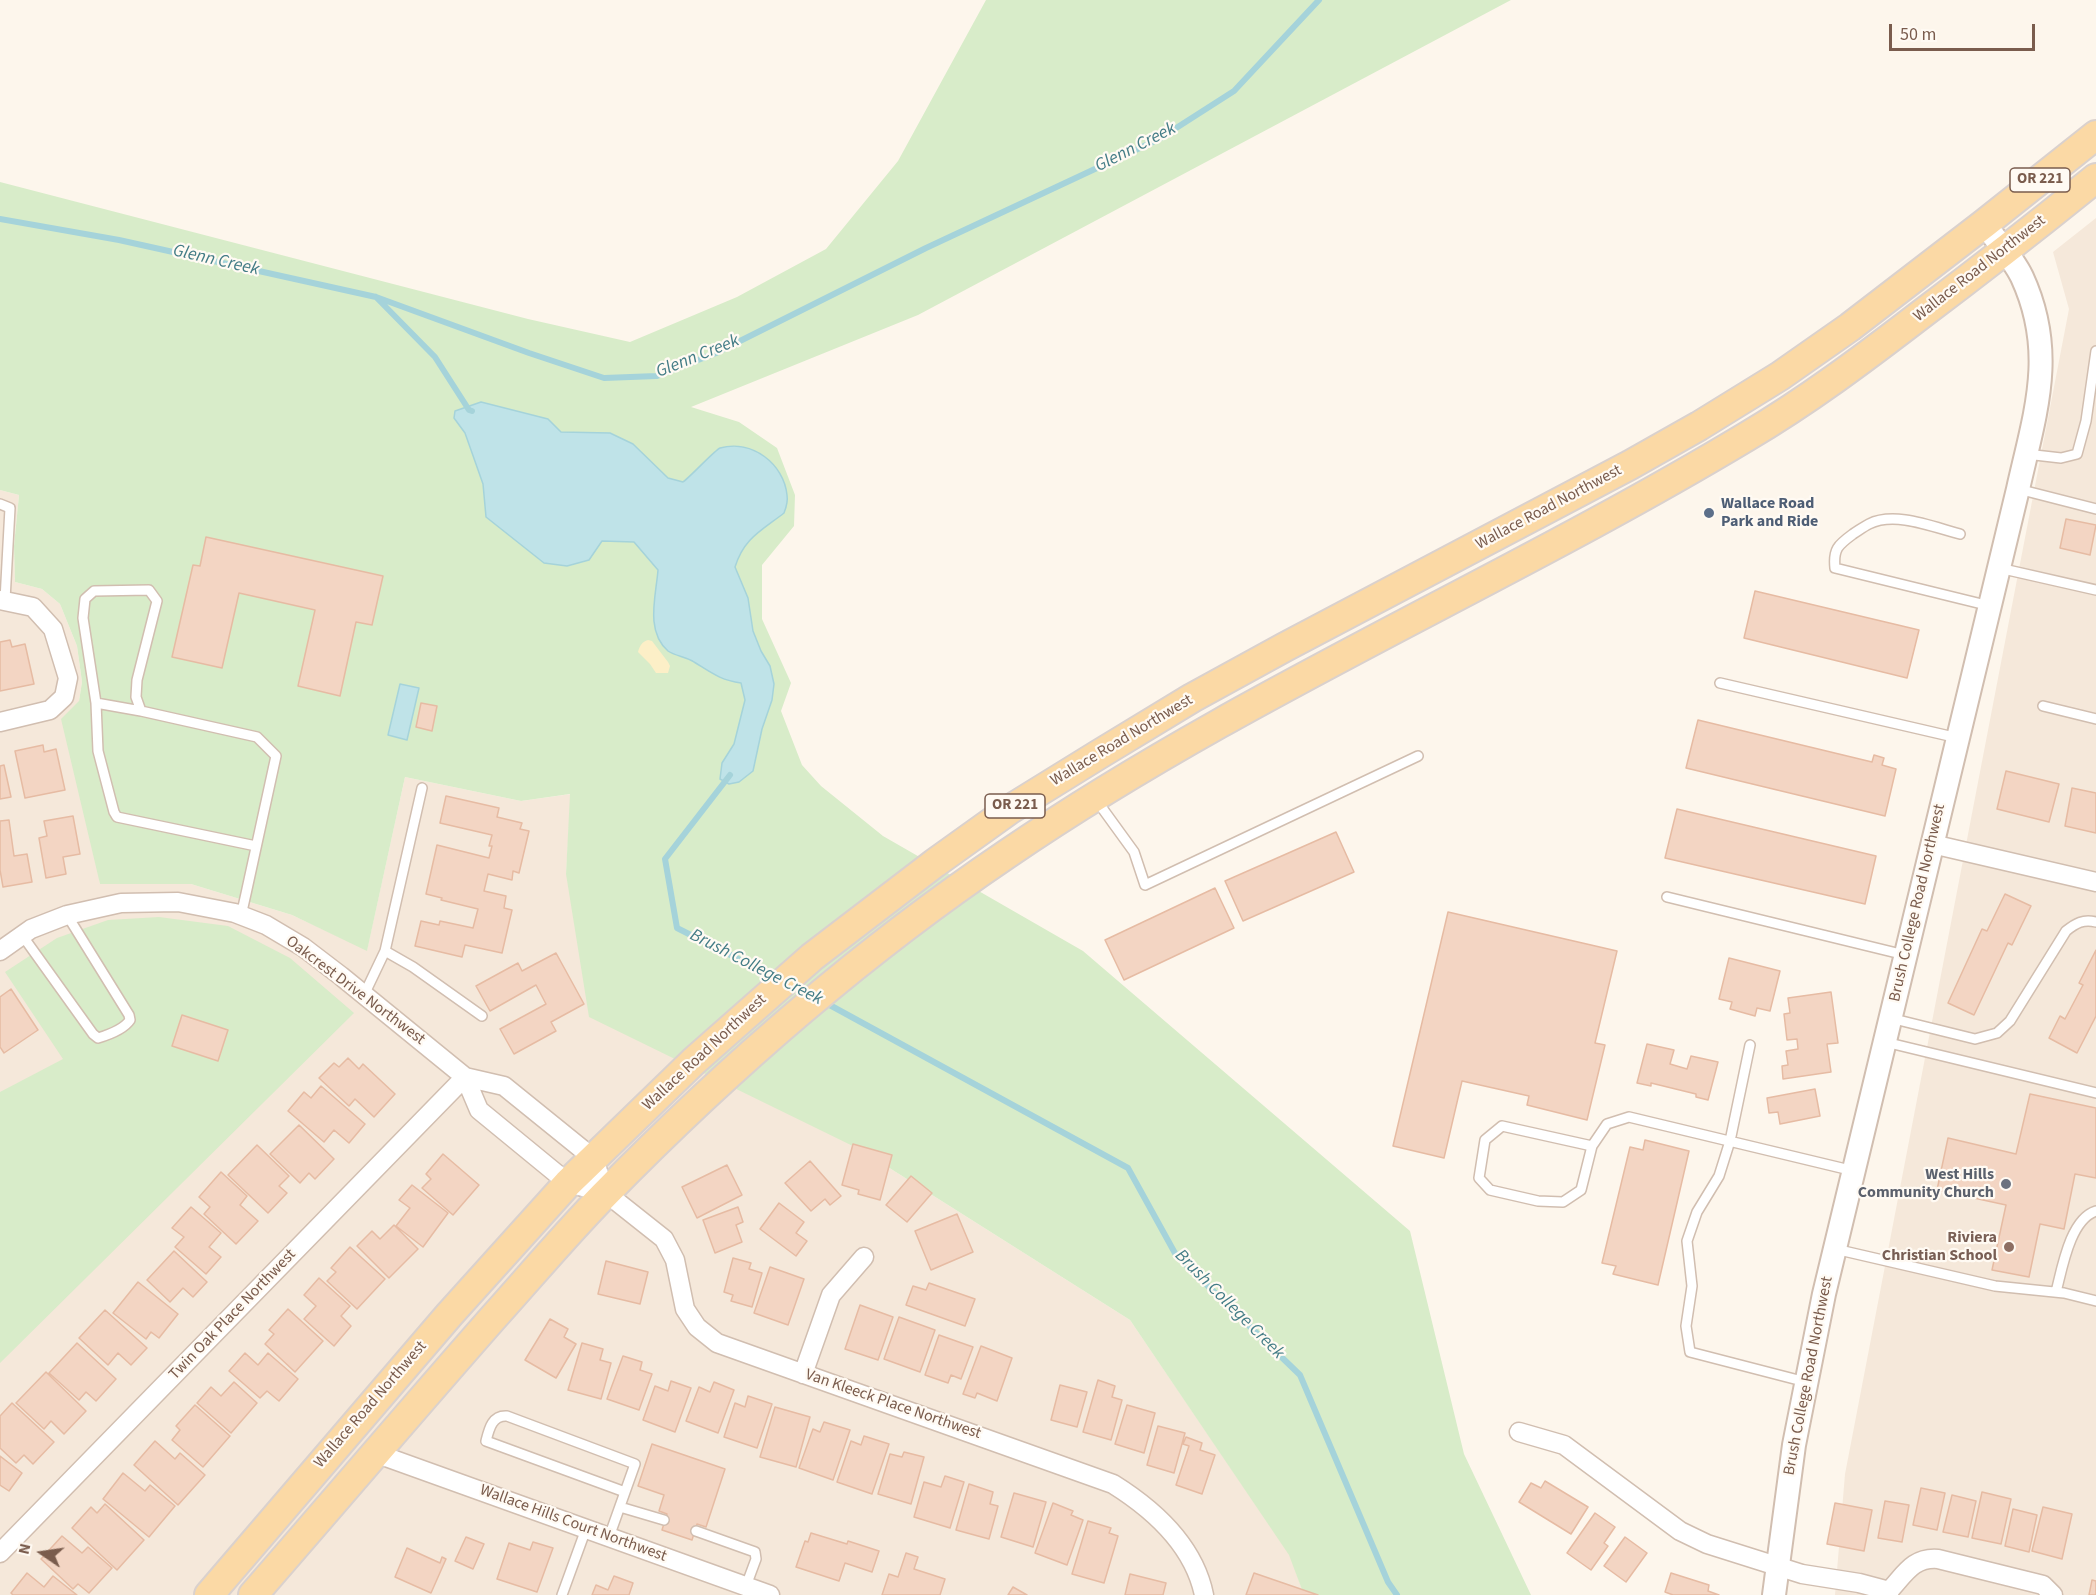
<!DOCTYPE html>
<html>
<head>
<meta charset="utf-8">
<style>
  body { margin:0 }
  #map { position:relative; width:2096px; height:1595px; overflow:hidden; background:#fdf6ec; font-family:"Source Sans 3",sans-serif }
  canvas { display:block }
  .north { position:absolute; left:12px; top:1523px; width:60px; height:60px; -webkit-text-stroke:4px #fffaf3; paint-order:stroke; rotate:283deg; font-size:16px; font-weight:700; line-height:24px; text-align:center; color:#7a5c4d }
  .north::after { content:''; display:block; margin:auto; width:21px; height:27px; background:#7a5c4d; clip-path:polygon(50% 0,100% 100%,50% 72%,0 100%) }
  .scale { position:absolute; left:1889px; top:24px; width:146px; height:27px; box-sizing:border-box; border:3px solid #7a5c4d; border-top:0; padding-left:8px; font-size:18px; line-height:21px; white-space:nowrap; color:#7a5c4d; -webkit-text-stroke:4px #fffaf3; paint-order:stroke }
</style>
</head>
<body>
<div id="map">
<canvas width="2096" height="1595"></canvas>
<div class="north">N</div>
<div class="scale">50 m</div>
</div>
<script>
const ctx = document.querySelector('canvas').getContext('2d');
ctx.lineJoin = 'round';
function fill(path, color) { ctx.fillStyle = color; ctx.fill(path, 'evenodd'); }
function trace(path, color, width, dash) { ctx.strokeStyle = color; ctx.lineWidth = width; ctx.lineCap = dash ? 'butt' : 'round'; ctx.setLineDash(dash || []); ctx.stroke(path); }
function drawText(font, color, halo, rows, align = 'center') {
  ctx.font = font + ' "Source Sans 3",sans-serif'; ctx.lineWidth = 4.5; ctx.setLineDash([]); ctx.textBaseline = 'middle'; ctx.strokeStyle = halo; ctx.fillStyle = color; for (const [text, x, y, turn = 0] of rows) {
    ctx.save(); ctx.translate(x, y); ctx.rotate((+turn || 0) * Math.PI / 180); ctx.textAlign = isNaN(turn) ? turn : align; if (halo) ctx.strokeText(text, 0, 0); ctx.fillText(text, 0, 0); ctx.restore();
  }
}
const residential = new Path2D(`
  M2096,218V1595H1835L1845,1474L2069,309L2053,252Z
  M0,490L19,495L14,546L15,582L42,589L60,604L77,646L82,682L79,701L100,884H191L292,915L367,950L405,777L521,801L571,794L566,874L861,1150L1130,1320L1290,1555L1304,1595H0Z`);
const green = new Path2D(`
  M986,0H1511L918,315L691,407L739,422L777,448L795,495L794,526L762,565V619L791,683L781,711L802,765L821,786L883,836L1083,951L1410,1231L1464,1454L1531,1595H1304L1289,1555L1130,1320L861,1150L589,1017L566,874L570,794L521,801L405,777L367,951L292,915L191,884H100L61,719L79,701L82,682L77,646L60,604L42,589L15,582L14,546L19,495L0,490V182L528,319L630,342L737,297L826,249L898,161Z
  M159,917L228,926L290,958L354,1013L0,1363V1092L63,1059L5,972L57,938L108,920Z`);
const sand = new Path2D(`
  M648,640L652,641L668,662L670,666L668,673H656L650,664L638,652C640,645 642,642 648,640Z`);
const water = new Path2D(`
  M481,402L548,419L561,432L610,433L633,444L668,478L683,482C690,477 715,450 720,448C752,439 784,464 787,495C788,501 786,508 784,513C761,531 744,538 735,567L748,598L753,631L761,651L770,666L774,684L772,700L762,729L753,771L739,782L729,784L720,779L722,763L734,744L745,700L741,683C720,680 712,673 694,662C687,657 675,656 668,651C645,631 656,596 658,570L634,542L602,541L589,560L567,566L544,563L486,517L483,484L465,433L454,418L455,411Z
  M400,684L419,688L407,740L388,735Z`);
const stream = new Path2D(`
  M0,219L119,240L376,297L529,353L604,378L657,376L716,353L926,248L1159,139L1234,91L1319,0
  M376,297L435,357L469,410L472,411
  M730,775L665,859L677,928L776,978
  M826,1003L1128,1168L1176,1255L1300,1375L1388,1582L1397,1595`);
const building = new Path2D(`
  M2066,519L2096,525L2090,555L2060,548Z
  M206,537L383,576L372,625L356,622L340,696L298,686L315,610L239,593L222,668L172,657L193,565L200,566Z
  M1755,591L1919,630L1907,678L1744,638Z
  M10,640L12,647L25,644L34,684L0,691V642Z
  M421,703L437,706L432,731L416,727Z
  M1698,720L1872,762L1874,755L1884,758L1882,765L1896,769L1885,816L1686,768Z
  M43,745L44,752L56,749L65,790L25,798L15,751Z
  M4,765L11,797L0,799V766Z
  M2006,771L2059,784L2049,822L1997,809Z
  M2072,788L2096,793V833L2065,826Z
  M446,796L499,808L497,817L522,823L520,829L529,831L519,873L513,871L512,880L488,874L484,891L506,896L504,908L512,910L502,953L465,945L462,957L415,946L421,921L439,925L440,921L473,928L478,909L441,900L442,898L426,894L437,845L489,858L492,846H489L492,835L440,823Z
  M1677,809L1876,856L1865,904L1665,858Z
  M73,816L80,854L63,857L66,874L46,878L39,838L47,836L44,821Z
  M9,820L14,856L27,854L32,882L3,887L0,870V821Z
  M1336,832L1354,872L1243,921L1225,881Z
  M1215,888L1234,928L1124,980L1105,940Z
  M2005,894L2031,906L2012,945L2008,943L1974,1015L1948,1003L1982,929L1987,931Z
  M1448,912L1617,951L1595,1043L1605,1045L1587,1120L1527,1105L1529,1096L1462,1081L1444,1158L1393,1146Z
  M2096,950V1016L2077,1053L2049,1038L2060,1016L2065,1019L2083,985L2079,983Z
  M556,953L584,1004L551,1022L556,1031L514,1054L500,1029L546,1004L536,985L490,1011L476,986L518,963L522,971Z
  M1729,958L1780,971L1770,1011L1757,1008L1755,1016L1730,1009L1732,1002L1719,999Z
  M11,989L38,1030L4,1053L0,1047V997Z
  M1831,992L1838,1043L1827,1044L1831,1072L1783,1079L1782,1066L1788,1065L1786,1051L1798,1049L1797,1039L1787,1040L1784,1014L1790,1013L1788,998Z
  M182,1015L228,1030L218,1061L172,1046Z
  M1647,1044L1674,1050L1670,1064L1687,1069L1691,1056L1718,1062L1708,1100L1696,1097V1094L1651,1083V1086L1637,1083Z
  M348,1058L359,1069L363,1064L395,1094L374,1117L355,1099L349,1106L319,1078L334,1063L339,1067Z
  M321,1086L365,1124L349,1143L334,1130L324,1142L288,1111L304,1092L311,1098Z
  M1815,1089L1820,1116L1780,1124L1778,1112L1769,1113L1767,1098Z
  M2030,1094L2096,1108V1178L2075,1174L2064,1229L2040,1224L2029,1277L1992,1270L2006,1205L1937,1190L1948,1138L2016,1154Z
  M299,1125L334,1159L315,1179L309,1173L300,1183L270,1154Z
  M1645,1140L1689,1151L1658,1285L1613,1274L1616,1266L1602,1263L1630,1147L1643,1150Z
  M853,1144L892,1155L880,1200L858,1194L859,1190L842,1185Z
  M257,1145L289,1176L279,1186L287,1193L268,1213L228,1175Z
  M443,1154L479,1185L453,1215L422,1188L431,1179L426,1174Z
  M810,1161L841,1196L830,1205L825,1199L811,1211L785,1183Z
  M727,1165L742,1195L697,1218L682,1187Z
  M221,1172L247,1196L240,1205L258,1221L236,1244L204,1214L210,1207L199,1197Z
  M911,1176L932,1193L907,1222L886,1205Z
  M412,1185L448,1213L423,1247L396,1226L410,1208L399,1200Z
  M779,1203L804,1222L796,1233L807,1241L796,1256L760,1229Z
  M191,1207L221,1233L209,1247L221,1257L206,1274L175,1247L184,1237L172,1228Z
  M738,1207L743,1222L736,1225L742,1242L715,1253L703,1220Z
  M957,1214L973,1252L931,1270L915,1231Z
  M394,1225L418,1249L389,1278L357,1246L372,1231L380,1239Z
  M350,1247L385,1279L357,1309L327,1281L336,1272L331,1268Z
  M174,1251L207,1282L193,1297L183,1288L170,1302L147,1280Z
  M733,1258L751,1263L749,1269L762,1273L752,1307L731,1301L733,1295L724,1292Z
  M606,1261L648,1272L640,1304L598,1294Z
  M770,1267L804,1279L788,1325L754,1313Z
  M319,1278L350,1306L341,1316L351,1326L334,1346L304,1319L316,1306L304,1295Z
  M138,1282L178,1314L159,1338L151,1332L146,1339L113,1313Z
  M929,1283L975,1299L965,1326L906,1305L913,1286L926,1290Z
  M860,1305L893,1317L878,1360L845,1349Z
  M288,1309L323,1341L295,1372L265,1344L274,1334L269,1330Z
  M105,1310L147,1348L131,1365L118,1353L108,1365L79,1338Z
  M899,1317L935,1330L920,1372L884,1359Z
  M550,1319L568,1329L564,1337L576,1344L556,1378L525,1360Z
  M939,1335L973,1347L961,1379L951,1375L948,1383L925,1375Z
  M77,1343L116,1379L96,1401L86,1392L79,1400L49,1373Z
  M582,1343L603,1349L600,1360L611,1363L601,1399L568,1390Z
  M981,1346L1012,1358L997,1401L977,1393L975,1398L963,1394Z
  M245,1353L258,1365L268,1353L298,1379L279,1401L267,1391L260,1398L229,1371Z
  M623,1356L642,1362L640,1370L652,1374L639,1410L607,1399Z
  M46,1372L86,1411L64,1434L51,1421L44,1429L16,1403Z
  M1098,1380L1115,1386L1112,1397L1122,1400L1111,1440L1083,1432Z
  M671,1381L691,1388L675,1432L643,1420L655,1386L668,1391Z
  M234,1382L257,1403L231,1433L197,1403L211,1387L221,1396Z
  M714,1382L734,1390L718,1433L686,1421L699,1387L710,1392Z
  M1060,1385L1087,1392L1077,1427L1051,1420Z
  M748,1396L772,1404L757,1448L724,1437L735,1403L745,1407Z
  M12,1403L54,1442L33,1464L24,1455L16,1463L0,1448V1416Z
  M195,1405L230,1436L203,1467L172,1440L180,1430L176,1426Z
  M1127,1405L1155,1413L1144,1453L1115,1444Z
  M775,1407L810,1417L796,1467L760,1457Z
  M824,1422L850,1430L833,1480L799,1468L813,1429L820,1432Z
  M1158,1426L1185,1433L1174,1473L1147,1465Z
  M864,1436L889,1444L872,1494L837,1482L851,1441L861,1445Z
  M1186,1437L1202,1443L1200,1450L1215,1455L1202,1494L1176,1485L1189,1446L1183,1444Z
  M155,1441L175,1459L180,1453L205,1475L178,1505L134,1465Z
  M652,1444L725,1469L706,1527L697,1524L692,1540L662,1530L667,1514L659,1511L664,1495L638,1486Z
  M904,1452L924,1457L911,1504L878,1494L890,1454L902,1457Z
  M0,1456L22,1473L9,1491L0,1485Z
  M123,1473L145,1491L150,1485L175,1506L149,1537L103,1499Z
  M945,1476L964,1482L950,1528L914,1517L924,1482L941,1487Z
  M1545,1481L1588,1507L1571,1534L1519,1502L1531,1483L1541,1488Z
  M969,1484L993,1492L990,1504L998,1506L989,1539L956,1530Z
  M1921,1488L1945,1493L1937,1530L1913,1525Z
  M1982,1492L2011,1499L2001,1544L1972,1538Z
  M1014,1493L1046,1502L1033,1547L1001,1537Z
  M1952,1495L1976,1501L1968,1537L1943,1532Z
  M1885,1501L1909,1505L1902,1542L1878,1538Z
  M1053,1503L1073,1511L1071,1515L1083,1520L1067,1565L1035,1553Z
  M1835,1503L1872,1510L1864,1551L1827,1544Z
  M105,1504L144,1540L117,1570L72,1528L91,1507L97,1513Z
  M2043,1507L2072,1514L2062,1559L2032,1551Z
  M2013,1509L2037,1515L2029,1552L2005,1546Z
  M1595,1513L1615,1527L1604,1543L1608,1546L1591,1570L1567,1553Z
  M1088,1521L1111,1528L1109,1533L1118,1536L1104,1583L1072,1574Z
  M811,1533L847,1544L848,1541L879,1551L872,1572L845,1563L839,1581L796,1567L805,1541L808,1542Z
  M62,1536L82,1553L88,1547L112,1568L89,1593L78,1584L73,1589L41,1559Z
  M466,1537L484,1544L473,1569L455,1561Z
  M1625,1537L1647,1553L1626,1582L1604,1566Z
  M533,1542L553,1548L537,1592L497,1579L509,1543L530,1550Z
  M407,1548L440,1563L442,1557L446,1559L431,1593L395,1577Z
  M906,1553L918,1557L914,1569L945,1579L940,1595H882L889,1574L898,1577Z
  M27,1573L44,1587L53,1576L77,1595H13L11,1593Z
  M1254,1573L1318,1595H1246Z
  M1671,1573L1709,1585L1708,1591L1719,1595H1673L1665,1592Z
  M1130,1574L1166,1583L1163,1595H1125Z
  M614,1576L633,1583L629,1595H592L596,1585L608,1590Z
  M2092,1580L2096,1581V1595H2089Z
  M1013,1587L1027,1595H1008Z`);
const service = new Path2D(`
  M2026,454L2061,458L2077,454L2086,421L2096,351
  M2018,489L2096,509
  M0,504L10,508L5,600
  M1960,534C1933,527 1895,511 1869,524C1863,527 1858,531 1853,534C1838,545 1833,549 1835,568L1990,606
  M1999,568L2096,590
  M1720,683L1958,738
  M96,703L141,711
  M2043,706L2096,719
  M1097,801L1134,852L1145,885L1418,756
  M1667,897L1905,955
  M241,916C253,863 264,810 276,756L257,737L141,711L136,697L137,680L157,601L149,590L94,591L85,599L83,618L96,703L98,751L114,812L117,817L256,846
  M22,935L93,1034L98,1038C108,1035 124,1029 130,1020L129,1015L67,915
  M385,951L413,967L482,1016
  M364,995L385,951L422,788
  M1890,1018L1975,1039L1997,1033L2010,1021L2066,931C2076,923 2083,919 2096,922
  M1885,1042L2096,1093
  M1750,1045L1730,1141L1719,1176L1697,1212L1687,1241L1692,1286L1686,1326L1690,1352L1806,1382
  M1592,1146L1502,1126L1485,1140L1479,1178L1490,1190L1538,1201L1563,1202L1581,1190L1592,1146L1607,1124L1629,1117L1854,1171
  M1835,1249L1995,1286L2064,1293L2096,1301
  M2056,1292C2062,1269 2070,1219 2096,1211
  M620,1507L664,1520
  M696,1531L755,1552L756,1559L746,1586
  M609,1537L635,1464L507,1416C492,1415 489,1429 486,1441L625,1492
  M562,1595L586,1529`);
const minor = new Path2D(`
  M0,600L33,607L53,629L68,678L64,697L50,710L0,722
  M1932,844L2096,882
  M0,951L31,929L67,915L121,903L178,902L235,913L266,925L303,947L341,976L465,1077L504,1086L593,1158L606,1193
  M465,1077L479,1110L568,1183L606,1193L664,1239L675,1260L685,1309L697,1327L717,1343L1113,1484C1153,1509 1194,1546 1204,1595
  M803,1374L831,1295L864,1257
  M1519,1432L1564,1445L1680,1531L1707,1544L1802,1574L1859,1583L1889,1591
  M375,1453L770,1595
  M0,1553L465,1077
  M1889,1595V1591C1905,1574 1913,1557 1938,1559L2043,1585L2053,1595`);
const tertiary = new Path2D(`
  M1774,1595L1794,1445L1824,1294L2018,489C2035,413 2057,353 2022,277C2013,258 1997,241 1984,224`);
const primary = new Path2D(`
  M209,1595L449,1315L568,1183L694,1061L812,957L935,863L1009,810L1098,755L1192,698L1285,647L1630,465L1699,426L1780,376L1850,327L1984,224L2096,135
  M253,1595C333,1503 412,1410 492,1319C529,1278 564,1236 603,1196C725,1071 862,952 1007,854C1241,694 1503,583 1746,437C1807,401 1863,359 1919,316C1979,271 2038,225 2096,178`);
const markers = [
  [1709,513,6,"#5c6f8a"],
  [2006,1184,6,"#6b7280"],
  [2009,1247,6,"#8d6e63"]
];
const shields = [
  [2040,180,60],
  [1015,806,60]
];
const shieldNames = [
  ["OR 221",2040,180],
  ["OR 221",1015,806]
];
const streetNames = [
  ["Wallace Road Northwest",1980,269,-38],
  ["Wallace Road Northwest",1549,508,-28],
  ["Wallace Road Northwest",1122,741,-31],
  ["Brush College Road Northwest",1918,903,-77],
  ["Oakcrest Drive Northwest",355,991,37],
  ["Wallace Road Northwest",705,1053,-43],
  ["Twin Oak Place Northwest",233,1315,-46],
  ["Brush College Road Northwest",1809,1376,-79],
  ["Wallace Road Northwest",371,1405,-49],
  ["Van Kleeck Place Northwest",893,1405,19],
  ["Wallace Hills Court Northwest",573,1524,20]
];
const serviceNames = [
  ["Wallace Road",1721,504],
  ["Park and Ride",1721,522]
];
const worshipNames = [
  ["West Hills",1994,1175],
  ["Community Church",1994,1193]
];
const educationNames = [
  ["Riviera",1997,1238],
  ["Christian School",1997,1256]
];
const waterNames = [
  ["Glenn Creek",1136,148,-27],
  ["Glenn Creek",216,261,13],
  ["Glenn Creek",698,357,-22],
  ["Brush College Creek",756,968,27],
  ["Brush College Creek",1229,1305,45]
];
fill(residential, '#f5e8da');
fill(green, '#d8ecc9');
fill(sand, '#fcefc7');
fill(water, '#bfe3e8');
trace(water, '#a5d3da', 1.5);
trace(stream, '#a5d3da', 6);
fill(building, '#f3d5c3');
trace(building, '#e6bba3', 1.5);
trace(service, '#d1beb0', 12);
trace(minor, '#d1beb0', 21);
trace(tertiary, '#d1beb0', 26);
trace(primary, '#dad1cd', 32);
trace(service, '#fff', 9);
trace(minor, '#fff', 18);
trace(tertiary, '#fff', 22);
trace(primary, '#fbd9a5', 28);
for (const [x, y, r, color] of markers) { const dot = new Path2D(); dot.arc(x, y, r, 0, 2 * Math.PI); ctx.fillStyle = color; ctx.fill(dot); trace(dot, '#fffaf3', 2); }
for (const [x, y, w] of shields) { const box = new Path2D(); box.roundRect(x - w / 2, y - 12, w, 24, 4.5); ctx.fillStyle = '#fffaf3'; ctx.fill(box); trace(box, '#7a5c4d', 1.5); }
drawText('bold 15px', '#7a5c4d', null, shieldNames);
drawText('16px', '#7a5c4d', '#fffaf3', streetNames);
drawText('bold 16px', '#4e5e75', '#fffaf3', serviceNames, 'left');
drawText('bold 16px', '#5b616d', '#fffaf3', worshipNames, 'right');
drawText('bold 16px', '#785e54', '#fffaf3', educationNames, 'right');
drawText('italic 18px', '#437c86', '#fffaf3', waterNames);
</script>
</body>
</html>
